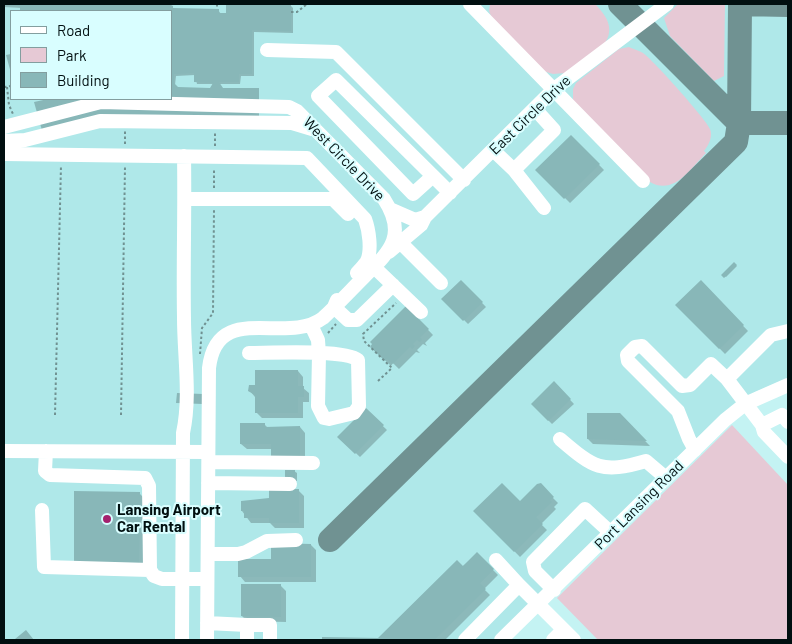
<!DOCTYPE html>
<html>
<head>
<meta charset="utf-8">
<style>
  body { margin:0 }
  #map { position:relative; width:792px; height:644px; overflow:hidden; background:#c4f3f3; font-family:Barlow,sans-serif }
  canvas { display:block }
  .frame { position:absolute; inset:0; border:5px solid #010f10; pointer-events:none }
  .legend { position:absolute; left:10px; top:10px; width:162px; height:90px; box-sizing:border-box; background:#d9feff; border:1px solid #839e9f; margin:0; padding:6px 9px; list-style:none; font-size:15px; color:#010f10 }
  .legend li { display:flex; align-items:center; gap:10px; height:25px }
  .legend b { width:25px; border:1px solid #839e9f }
</style>
</head>
<body>
<div id="map">
<canvas width="792" height="644"></canvas>
<div class="frame"></div>
<ul class="legend">
<li><b style="height:6px;background:#fff"></b>Road</li>
<li><b style="height:14px;background:#e6c9d5"></b>Park</li>
<li><b style="height:14px;background:#88b7b8"></b>Building</li>
</ul>
</div>
<script>
const ctx = document.querySelector('canvas').getContext('2d');
ctx.lineJoin = 'round';
function fill(path, color) { ctx.fillStyle = color; ctx.fill(path, 'evenodd'); }
function trace(path, color, width, dash) { ctx.strokeStyle = color; ctx.lineWidth = width; ctx.lineCap = dash ? 'butt' : 'round'; ctx.setLineDash(dash || []); ctx.stroke(path); }
function drawText(font, color, halo, rows, align = 'center') {
  ctx.font = font + ' Barlow,sans-serif'; ctx.lineWidth = 4; ctx.setLineDash([]); ctx.textBaseline = 'middle'; ctx.strokeStyle = halo; ctx.fillStyle = color; for (const [text, x, y, turn = 0] of rows) {
    ctx.save(); ctx.translate(x, y); ctx.rotate((+turn || 0) * Math.PI / 180); ctx.textAlign = isNaN(turn) ? turn : align; if (halo) ctx.strokeText(text, 0, 0); ctx.fillText(text, 0, 0); ctx.restore();
  }
}
const built = new Path2D(`
  M4,4H788V378L755,392L494,640H4ZM11,11H171V99H11Z`);
const green = new Path2D(`
  M490,4H595C606,15 615,28 605,43L565,73L553,74L543,71L493,21L489,11Z
  M678,4H725L724,76L714,81L670,36L664,18Z
  M629,47C633,49 640,51 643,53C652,59 706,119 710,129C713,136 709,145 704,151L706,153C691,168 674,196 650,182L573,102V89L576,83L619,49Z
  M732,425L788,485V640H598L557,598Z`);
const shadow = new Path2D(`
  M4,4H171V7L175,10H218L221,14L291,6L293,8V33L254,32V76H241L240,84H218L222,89L259,90V121L36,103L52,99H171V11H22V8L4,7ZM195,75L197,84H214L210,89H177L175,85L176,76Z
  M571,136L604,170L570,203L537,170Z
  M734,264L737,266L726,277L723,275Z
  M461,281L486,307L468,324L443,299Z
  M701,282L748,331L725,354L677,305Z
  M406,307L433,335L425,343L427,346L423,344L417,350L420,353L416,352L399,369L393,363L391,366L372,347Z
  M298,371L303,377V388L309,393V402H303V418H262L256,412L255,397L250,391L256,386Z
  M554,383L574,404L552,424L532,404Z
  M366,410L387,430L360,457L339,437Z
  M619,414L650,446L593,444L588,439Z
  M265,425L269,429L300,427L305,433V464L272,449H247L241,444Z
  M294,471L297,473V481H289Z
  M540,485L558,503L554,507L556,509L541,524L547,530L520,557L475,511L520,502Z
  M298,490L304,496V528H275L270,523H251L242,511Z
  M140,494L145,499L144,568H80Z
  M311,545L316,550V582H245L240,576L272,560Z
  M477,554L498,575L484,589L490,595L445,640H323L378,639Z
  M281,586L286,591V622L247,621L242,616Z`);
const taxiway = new Path2D(`
  M740,4L739,123H788
  M740,4L788,5
  M330,540L736,142L739,123L620,4`);
const building = new Path2D(`
  M4,4H169L173,6V8L219,9V13H226V4L291,5V31L252,30V74H239V82H219L223,88H259V121L95,119L43,134L34,102L48,99H171V11H20V6H4ZM194,73V82L213,83L210,88L178,87L174,83V74Z
  M11,54V73L6,55Z
  M571,135L600,164L564,199L535,170Z
  M734,262L737,265L724,278L721,275Z
  M461,280L483,302L463,321L441,299Z
  M701,280L744,325L719,349L675,305Z
  M406,306L429,329L420,337L422,340L420,342L417,340L413,344L415,346L412,349L410,347L393,364L387,359L385,361L370,347L372,344L370,342Z
  M255,370H298V386H304V397H298V413H255V395L248,391L249,385H255Z
  M554,381L571,399L548,421L531,404Z
  M177,393L203,394V404L176,403Z
  M366,408L384,425L355,454L337,437Z
  M587,413H620L647,441L587,439Z
  M240,423H265V427L300,426V459L271,458V444H240Z
  M285,470H295V479H285Z
  M502,483L520,501L537,484L541,483L554,497L550,500L552,502L536,517L543,524L514,552L473,511Z
  M269,489H299V523H269V518H244V511H241V501L269,498Z
  M74,491L140,492L139,563H74Z
  M271,543L311,544V577H238V559H271Z
  M477,552L494,569L480,583L486,589L434,640H322V637L378,638L457,560L463,566Z
  M241,584H281V617L241,616Z
  M26,630L34,640H16L15,639Z`);
const path = new Path2D(`
  M217,4V9
  M291,12H297L307,4
  M4,87L11,86
  M7,87L9,105L13,114
  M125,144V131
  M215,146V133
  M214,188V168
  M328,333L336,324
  M200,354L202,328L213,313L214,210
  M378,381L392,368L364,341L363,334L396,303
  M55,415L61,165
  M121,415L125,166`);
const minor = new Path2D(`
  M470,4L643,181
  M267,50L336,52L464,180
  M4,127L101,102L289,107L297,111L384,199C408,236 389,252 364,277C350,291 337,305 323,318C286,346 217,300 209,368L207,640
  M4,141L25,140L100,121L292,123L312,129
  M493,150L514,170L544,208
  M4,154L307,158L365,219C369,230 372,250 367,261C365,265 360,269 357,273
  M514,170L554,130L535,109
  M433,176L336,80L318,96L413,194L433,176L450,193
  M185,199H333L348,214
  M392,210L415,220L425,217
  M401,243L441,283
  M389,252L421,225L425,217L554,89L667,4
  M374,267L421,312
  M337,300L334,307L348,320H357L393,285
  M249,353C270,353 345,349 358,360L359,406L354,413L329,419L324,418L318,406L319,354L318,340L311,325
  M727,379L771,335L788,331
  M762,425L782,415L788,422
  M560,439C594,468 601,474 646,461L666,478
  M695,450L689,439L678,411L628,361L627,355L635,347L642,346L682,386L690,385L711,364L727,379L762,425L764,432L788,457
  M4,451L208,452
  M46,451L45,471L50,475L145,478L149,486L150,570L154,576L162,579H207
  M209,462L313,463
  M208,483L290,484
  M42,510L44,567L150,570
  M208,554H238L246,552L267,541L296,540
  M519,585L574,640
  M554,590L535,571L533,562L585,509L611,533
  M207,623L247,625
  M182,640L183,433C191,396 184,356 184,318C183,264 185,210 184,156
  M247,640V625H270V640
  M465,640L519,585L496,560
  M501,640L725,420L745,404L788,385
  M553,640L563,630`);
const markers = [
  [107,519,5,"#a4216e"]
];
const streetNames = [
  ["East Circle Drive",530,115,-44],
  ["West Circle Drive",344,159,46],
  ["Port Lansing Road",639,505,-45]
];
const poiNames = [
  ["Lansing Airport",117,510],
  ["Car Rental",117,527]
];
fill(built, '#afe8e9');
fill(green, '#e6c9d5');
fill(shadow, '#0003');
trace(taxiway, '#709292', 24);
fill(building, '#88b7b8');
trace(path, '#709191', 2, [2.5, 2.5]);
trace(minor, '#fff', 14);
for (const [x, y, r, color] of markers) { const dot = new Path2D(); dot.arc(x, y, r, 0, 2 * Math.PI); ctx.fillStyle = color; ctx.fill(dot); trace(dot, '#d9feff', 2); }
drawText('15px', '#010f10', '#d9feff', streetNames);
drawText('bold 15px', '#010f10', '#d9feff', poiNames, 'left');
</script>
</body>
</html>
